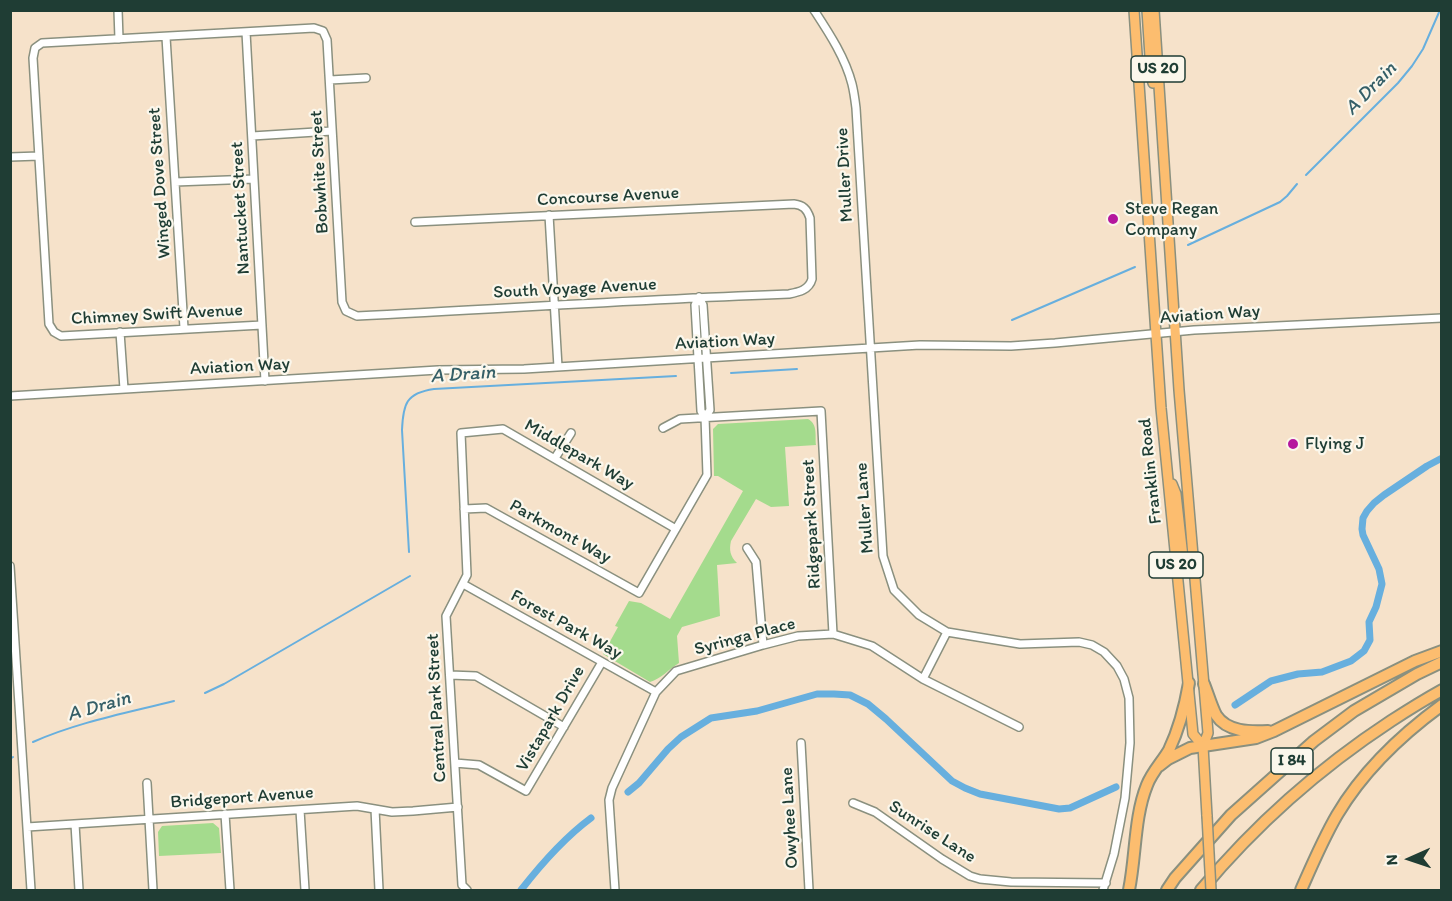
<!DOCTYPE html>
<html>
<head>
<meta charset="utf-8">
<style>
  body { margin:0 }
  #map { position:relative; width:1452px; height:901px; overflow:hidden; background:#f6e2ca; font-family:Itim,sans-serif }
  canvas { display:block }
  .frame { position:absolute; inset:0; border:12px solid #1f3d34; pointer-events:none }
  .north { position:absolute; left:1380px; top:829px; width:60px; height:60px; -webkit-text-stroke:4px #fbf7ec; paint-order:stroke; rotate:267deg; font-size:16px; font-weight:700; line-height:24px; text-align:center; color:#1f3d34 }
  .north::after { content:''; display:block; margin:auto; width:21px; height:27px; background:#1f3d34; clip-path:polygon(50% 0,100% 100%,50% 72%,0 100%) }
</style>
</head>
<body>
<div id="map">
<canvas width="1452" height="901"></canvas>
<div class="frame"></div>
<div class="north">N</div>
</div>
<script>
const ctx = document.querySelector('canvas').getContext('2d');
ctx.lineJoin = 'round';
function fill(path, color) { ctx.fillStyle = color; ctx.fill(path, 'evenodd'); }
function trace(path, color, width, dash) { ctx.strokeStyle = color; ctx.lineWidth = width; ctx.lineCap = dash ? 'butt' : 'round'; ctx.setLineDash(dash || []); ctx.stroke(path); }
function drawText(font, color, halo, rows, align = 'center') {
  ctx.font = font + ' Itim,sans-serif'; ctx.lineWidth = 4.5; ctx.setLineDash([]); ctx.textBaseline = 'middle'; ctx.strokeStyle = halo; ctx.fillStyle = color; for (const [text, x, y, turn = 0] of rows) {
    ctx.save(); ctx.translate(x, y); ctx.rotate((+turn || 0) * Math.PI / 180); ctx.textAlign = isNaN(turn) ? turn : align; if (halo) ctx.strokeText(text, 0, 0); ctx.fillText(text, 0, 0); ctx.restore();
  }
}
const green = new Path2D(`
  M808,419C818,424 815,436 816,445L785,447L789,506L771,507L756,499L731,541C729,550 730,556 737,563L717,565L720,616L682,627L677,636L679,663C669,669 661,679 650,682L603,654L618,627L615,626L629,601L641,603L670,619L743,491L718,476H714L713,429L718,424Z
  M213,823L219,828L221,853L159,856L158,832L162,826Z`);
const stream = new Path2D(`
  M1306,175L1398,83L1412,66L1423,49L1440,10
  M1188,245L1280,202L1287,196L1297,184
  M1012,320L1135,267
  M731,373L797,369
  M409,552L402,430C403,404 406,393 434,389L676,376
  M205,693L224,684L410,576
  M33,742C78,722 127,713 174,701
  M10,759L13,757`);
const canal = new Path2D(`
  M1235,705L1271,681L1298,674L1322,672L1351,661L1364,651L1370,640L1369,622L1376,607L1382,584L1379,569L1363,535L1362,529L1363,518L1367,511L1374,503L1384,495L1427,466L1442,458
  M628,792L639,783L668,749L681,737L711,718L757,711L817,694H834L850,695L868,704L886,719L952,781L965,788L980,794L1059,809L1070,808L1116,787
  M521,890C542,863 564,838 591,818`);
const minor = new Path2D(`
  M118,10L119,39
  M814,10C829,33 845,57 852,84C854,92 855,100 856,108L883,556L894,590L919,615L947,632L1020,644L1079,642L1092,645L1104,652L1117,666L1124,679L1129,698L1130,743L1125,798L1114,854L1103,890
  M246,32L265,381
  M166,37L184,328
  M330,80L366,78
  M252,136L332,131
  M10,157L39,156
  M175,182L254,179
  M549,215L558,367
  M699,297L703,305L710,410L705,417
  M262,325L61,336L54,332L49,324L33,58L35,48L42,43L314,28L323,31L327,40L342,302L346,311L357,316C501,309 645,299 789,294C799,292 809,290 812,279L810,218C807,209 803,205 794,204L415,222
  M120,332L124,389
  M10,396L438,370L524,369L920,345L1011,346L1055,343L1194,330L1442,318
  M663,428L680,419L821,411L833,634
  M555,458L571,433
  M464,509L486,508L639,593L707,475L705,417L701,411L695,305L699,297
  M747,548L756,562L763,645
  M10,566L31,890
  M463,584L656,692
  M450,675L476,676L564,727
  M923,679L947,632
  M801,743L809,890
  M455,763L479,765L526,791L602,662
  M147,783L153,890
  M853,803L875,812L942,859L970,876L980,879L1011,882L1106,883
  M375,809L379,890
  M300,810L305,890
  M225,814L230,890
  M75,824L79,890
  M27,827L357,806L392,812L413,811L458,807
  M467,890L462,885L446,616L467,575L461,433L503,429L676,529
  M615,890L609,800L612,788L656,692L676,671L763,645L798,636L833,634L872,646L923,679L1019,727`);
const major = new Path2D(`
  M1134,10L1161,408L1193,734L1203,746
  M1147,10L1151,72L1153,83
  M1154,10L1179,390L1208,733L1203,746L1207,816
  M1172,484L1176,494L1183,557L1188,561L1194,560`);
const highway = new Path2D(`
  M1204,684C1208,694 1211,705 1216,715C1227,732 1250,732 1268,731
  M1159,766L1168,759L1190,748L1256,738L1274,731L1415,661L1442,651
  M1129,890C1136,856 1134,817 1147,785C1152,772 1162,762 1169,750C1179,729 1185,706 1189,683
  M1167,890L1175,878L1231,815L1314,741L1354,711L1417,674L1442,662
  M1201,890C1256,824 1318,769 1391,721C1408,710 1424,700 1442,690
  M1301,890C1312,865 1323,839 1337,815C1363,771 1401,735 1442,705`);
const majorBridge = new Path2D(`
  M1207,816L1211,890`);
const markers = [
  [1113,219,6,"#b5179e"],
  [1293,444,6,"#b5179e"]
];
const shields = [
  [1158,69,54],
  [1176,565,54],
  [1292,761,42]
];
const shieldNames = [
  ["US 20",1158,69],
  ["US 20",1176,565],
  ["I 84",1292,761]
];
const streetNames = [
  ["Bobwhite Street",320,172,-93],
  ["Muller Drive",845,175,-93],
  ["Winged Dove Street",160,183,-94],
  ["Concourse Avenue",608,197,-3],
  ["Nantucket Street",241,208,-93],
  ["South Voyage Avenue",575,289,-3],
  ["Chimney Swift Avenue",157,315,-3],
  ["Aviation Way",1210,315,-4],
  ["Aviation Way",725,342,-3],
  ["Aviation Way",240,367,-3],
  ["Middlepark Way",579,455,30],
  ["Franklin Road",1151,471,-96],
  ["Muller Lane",865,508,-94],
  ["Ridgepark Street",812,524,-93],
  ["Parkmont Way",560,532,29],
  ["Forest Park Way",566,625,29],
  ["Syringa Place",745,637,-15],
  ["Central Park Street",437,708,-93],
  ["Vistapark Drive",551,719,-60],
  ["Bridgeport Avenue",242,798,-4],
  ["Owyhee Lane",790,818,-93],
  ["Sunrise Lane",932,832,33]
];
const poiNames = [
  ["Steve Regan",1125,209],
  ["Company",1125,230],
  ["Flying J",1305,444]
];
const waterNames = [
  ["A Drain",1371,89,-46],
  ["A Drain",463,375,-4],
  ["A Drain",99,707,-16]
];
fill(green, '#a4db8d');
trace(stream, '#67afde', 2);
trace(canal, '#67afde', 7);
trace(minor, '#8a907f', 10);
trace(major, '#8a907f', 12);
trace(highway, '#8a907f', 14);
trace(minor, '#fff', 7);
trace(major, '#fcbd6f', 9);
trace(highway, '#fcbd6f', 10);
trace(majorBridge, '#8a907f', 12, []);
trace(majorBridge, '#fcbd6f', 9);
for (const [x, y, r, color] of markers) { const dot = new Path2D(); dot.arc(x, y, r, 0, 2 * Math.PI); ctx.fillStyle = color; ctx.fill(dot); trace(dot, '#fbf7ec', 2); }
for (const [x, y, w] of shields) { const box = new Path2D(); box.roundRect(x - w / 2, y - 13, w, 26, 4.5); ctx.fillStyle = '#fbf7ec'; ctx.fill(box); trace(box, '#1f3d34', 1.5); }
drawText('bold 16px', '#1f3d34', null, shieldNames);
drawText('18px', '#1f3d34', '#fbf7ec', streetNames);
drawText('18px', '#1f3d34', '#fbf7ec', poiNames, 'left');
drawText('italic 20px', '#355f67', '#fbf7ec', waterNames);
</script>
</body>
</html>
